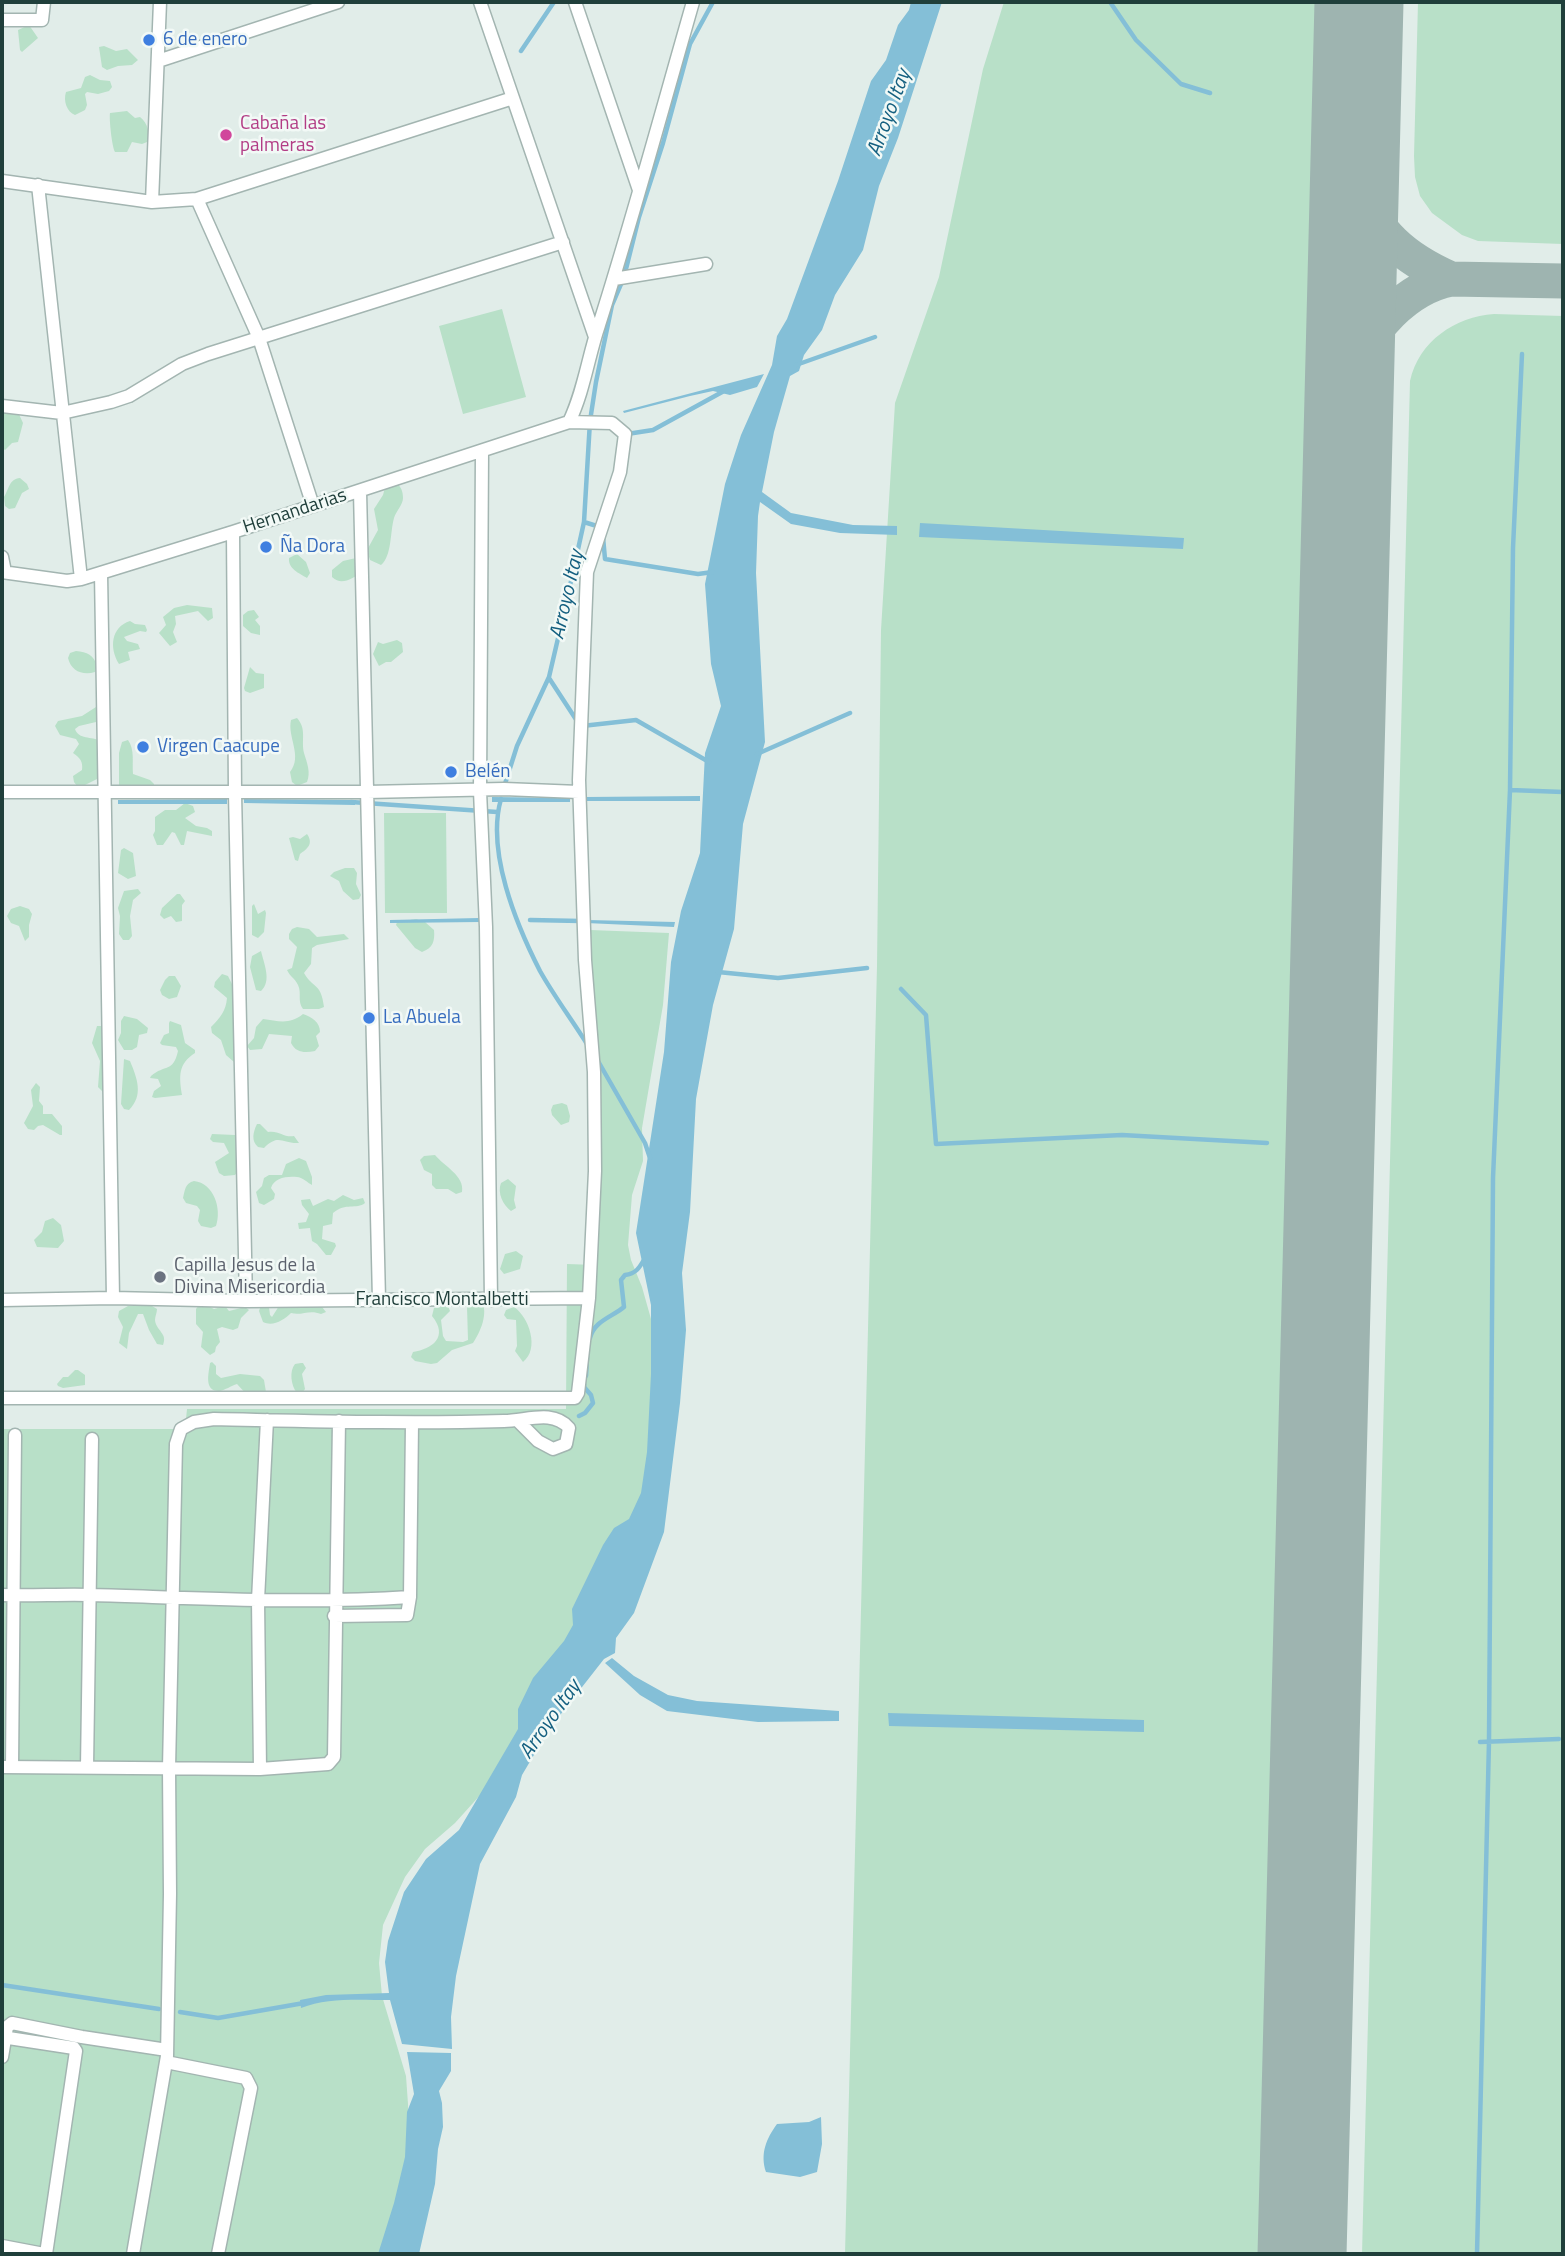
<!DOCTYPE html>
<html>
<head>
<meta charset="utf-8">
<style>
  body { margin:0 }
  #map { position:relative; width:1565px; height:2256px; overflow:hidden; background:#e1ede9; font-family:"Titillium Web",sans-serif }
  canvas { display:block }
  .frame { position:absolute; inset:0; border:4px solid #203f3b; pointer-events:none }
</style>
</head>
<body>
<div id="map">
<canvas width="1565" height="2256"></canvas>
<div class="frame"></div>
</div>
<script>
const ctx = document.querySelector('canvas').getContext('2d');
ctx.lineJoin = 'round';
function fill(path, color) { ctx.fillStyle = color; ctx.fill(path, 'evenodd'); }
function trace(path, color, width, dash) { ctx.strokeStyle = color; ctx.lineWidth = width; ctx.lineCap = dash ? 'butt' : 'round'; ctx.setLineDash(dash || []); ctx.stroke(path); }
function drawText(font, color, halo, rows, align = 'center') {
  ctx.font = font + ' "Titillium Web",sans-serif'; ctx.lineWidth = 5; ctx.setLineDash([]); ctx.textBaseline = 'middle'; ctx.strokeStyle = halo; ctx.fillStyle = color; for (const [text, x, y, turn = 0] of rows) {
    ctx.save(); ctx.translate(x, y); ctx.rotate((+turn || 0) * Math.PI / 180); ctx.textAlign = isNaN(turn) ? turn : align; if (halo) ctx.strokeText(text, 0, 0); ctx.fillText(text, 0, 0); ctx.restore();
  }
}
const green = new Path2D(`
  M1004,2H1317L1259,2254H845L877,966L881,630L895,403L939,277L983,69Z
  M1418,2H1563V244L1478,241L1462,235L1432,213L1420,196L1415,177L1414,156Z
  M29,25L38,38L22,52L20,50L18,30Z
  M104,46L116,51L127,49L138,60L132,65L118,66L107,70L102,67L99,47Z
  M90,75L100,80L110,81L112,87L109,91L98,94L87,92L85,94L87,105L85,110L75,115C67,112 63,101 66,92L81,88L85,77Z
  M127,111L135,118L140,117C148,123 150,133 147,142L142,144L132,142L127,152H115C112,147 109,119 110,113Z
  M502,309L526,397L463,414L439,326Z
  M1494,314L1563,316V2254H1362L1410,381C1419,341 1455,317 1494,314Z
  M4,409L17,410L23,423L18,442L12,443L5,450L2,448Z
  M20,478L27,484L29,489L22,493L15,508L9,509L5,506L4,497C9,489 9,479 20,478Z
  M396,482C401,487 403,491 403,498C403,505 396,511 394,518C390,532 392,556 381,565L370,560L367,550L378,530L374,509L383,495L386,484Z
  M297,554L306,562L310,573L307,578C299,573 288,569 289,558Z
  M356,558L364,573C351,577 343,587 332,577V570L343,561Z
  M187,605L212,608L213,618L208,621L198,611L175,616L176,624L173,632L177,642L170,646L159,633L166,625L163,617L174,608Z
  M254,610L259,617L255,620L260,626V635L251,633L243,626V615L248,611Z
  M130,621L135,624L145,625L147,630L146,632L140,631L124,637L127,641L138,644L140,649L128,652L130,660L119,664C109,648 111,627 130,621Z
  M397,640L402,643L403,652L391,662H386L379,666L373,654L378,642L383,644Z
  M76,651C87,652 94,655 97,666L95,672C83,676 71,671 68,658L70,653Z
  M250,667L256,673L264,674V688L250,693L245,691L244,688Z
  M96,707L100,711L96,722L79,726L75,729C79,740 91,736 101,741L103,776L83,786H77L74,782L73,776L82,770C83,761 80,758 73,753L79,744L76,739L60,735L55,726L58,721L82,716Z
  M297,718C307,729 301,740 304,753C307,763 311,772 307,782L297,786L292,782L290,772C303,756 287,737 291,720Z
  M128,740C135,750 132,762 133,774L150,780L154,784V787L119,789V753L122,742Z
  M185,803L193,806L195,812L185,818L196,826L207,828L212,831V836L187,831L184,845H181L175,833L172,832L163,845H157L153,835L155,831V817L165,810H176Z
  M384,813H446L447,913H385Z
  M307,834C314,844 307,849 300,854L298,861L295,860L289,838L293,837L300,839Z
  M124,848L133,853L136,876L128,879L118,873L121,850Z
  M345,868H354L357,873L356,884L361,895L359,899L353,900L343,891L339,881L330,876L334,872Z
  M138,889L141,893L133,900L130,916L132,936L129,940H123L119,934L120,916L118,908L124,891Z
  M177,894H180L185,901L182,905V921L176,922L171,916L164,919L160,915L162,908Z
  M254,904L258,914L265,910L266,913L264,932L258,938L252,935V906Z
  M20,906L29,909L32,914L29,925V937L25,941L19,926L11,923L7,916L11,909Z
  M416,919L425,922L434,930C435,941 433,948 422,952L415,948L396,925L397,922Z
  M297,927L309,929L317,937L344,934L349,939L317,945L312,948L311,964L304,973C313,989 321,982 324,1007L319,1009H303C297,1001 302,993 298,985C295,978 290,977 287,970L292,968L297,947L289,939V934L292,929Z
  M590,930L669,933L663,1005L642,1128L643,1161L632,1195L628,1245L631,1260L642,1287L651,1319L655,1351L649,1503L482,1793L455,1823L425,1849L405,1877L383,1925L379,1963L382,1996L406,2076L408,2104L409,2138L391,2254H2V1429H185L187,1409H566L567,1264L595,1265Z
  M261,951C264,964 272,981 261,991L256,990L250,967L252,956Z
  M222,974L228,976L233,986L237,1057L234,1062L226,1055L221,1040L212,1033L211,1027C220,1018 226,1011 227,998L214,987L215,982Z
  M169,976H175L181,986L177,997L169,999L162,995L160,990L165,980Z
  M303,1014C312,1017 320,1022 320,1032L316,1036L319,1046L315,1051C305,1053 296,1053 291,1043L292,1036L269,1034L262,1049L250,1050L247,1046L254,1038L256,1027L263,1019C278,1021 290,1025 303,1014Z
  M124,1016L137,1019L148,1028L147,1033L139,1035L137,1047L132,1050H124L118,1040L121,1033V1021Z
  M170,1021L181,1025L185,1043L195,1050V1053C178,1064 179,1076 182,1095L155,1098L152,1097L154,1091L161,1086L158,1079L150,1078L151,1076C165,1064 173,1073 178,1051L176,1047L162,1045L160,1043L164,1035L169,1033V1023Z
  M97,1026H102L104,1028V1093L98,1087L100,1061L92,1043Z
  M124,1059L130,1061C137,1078 144,1095 129,1110L124,1109L121,1104Z
  M36,1083L40,1087L39,1101L43,1106V1114H52L62,1126V1135H60L43,1125L38,1126L34,1130L28,1129L24,1123L33,1106L31,1090Z
  M562,1103L567,1105L570,1116L569,1122L561,1125L552,1115L551,1110L553,1105Z
  M257,1124H260L268,1132C279,1130 284,1138 294,1136L299,1143C282,1144 279,1133 264,1148L258,1147C251,1141 253,1132 257,1124Z
  M212,1134L235,1135L240,1139L238,1171L235,1175L224,1176L219,1173L215,1162L229,1153L224,1143L213,1142L210,1139Z
  M435,1155C444,1166 465,1176 462,1192L456,1194L448,1189H436L432,1185V1174L424,1170L420,1160L424,1156Z
  M299,1158L306,1161L312,1177V1185C308,1183 302,1177 297,1177C286,1176 274,1178 271,1188L275,1194L274,1199L264,1205L259,1203L256,1192L262,1186L264,1178L269,1175H282L286,1164Z
  M508,1179L516,1186L514,1200L516,1208L511,1211C503,1205 497,1193 501,1183Z
  M194,1181C214,1183 222,1209 216,1226L211,1228L201,1226L198,1221L200,1210L197,1206L186,1203L183,1198C185,1190 185,1183 194,1181Z
  M343,1195L354,1200L363,1198L365,1203C356,1210 346,1202 333,1213L332,1224L323,1226L322,1239L335,1243L336,1246L331,1255H326L317,1244L312,1241L310,1228L299,1229L298,1223L306,1222L309,1214L302,1205L301,1200L310,1199L313,1206L328,1199L334,1201Z
  M53,1218L61,1225L64,1241L58,1248L37,1247L34,1240L42,1232L45,1221Z
  M516,1251L523,1256L520,1269L504,1274L500,1269L505,1254Z
  M482,1301C488,1314 481,1331 473,1343L452,1350L437,1363L431,1364L415,1361L411,1357L413,1352C432,1349 449,1337 432,1316L434,1308L448,1306L450,1311L441,1320L443,1336L446,1341L463,1342L468,1340L467,1307L471,1304Z
  M204,1304L214,1309L225,1306L229,1311L245,1307L249,1310L241,1318L238,1328L233,1330L222,1327L217,1329L220,1342L216,1347L215,1352L210,1355L201,1347L203,1332L196,1324V1309L199,1305Z
  M290,1304L294,1307L309,1305L322,1307L326,1312L321,1314C309,1309 302,1316 291,1313C284,1320 273,1327 263,1322L259,1311L260,1308L269,1307L270,1315L272,1317L279,1306Z
  M128,1306H152L157,1309C157,1313 155,1316 155,1320C156,1331 168,1333 163,1345L157,1344L149,1330L143,1314H138L129,1333L127,1349L119,1343L123,1327L118,1317L119,1311Z
  M514,1307C529,1317 540,1349 523,1362L515,1351L517,1346L516,1320L507,1319L504,1315L506,1310Z
  M212,1362L216,1366V1374L221,1378L240,1374L260,1376L264,1380L266,1392L264,1394L248,1396L237,1384C231,1386 225,1390 220,1391C203,1392 209,1372 210,1363Z
  M301,1363H303L306,1368L302,1374L305,1389L302,1393H297C291,1386 289,1371 295,1364Z
  M75,1370H78L85,1375V1385L63,1388L58,1386L57,1384L63,1377H68Z`);
const water = new Path2D(`
  M911,2H942L898,138L879,186L863,250L835,295L822,330L804,355L799,371L790,376L774,432L762,492L791,513L853,525L897,526V535L840,533L791,524L760,502L758,516L756,573L765,742L743,824L734,929L713,1005L696,1099L690,1212L682,1273L686,1330L680,1403L664,1532L634,1613L616,1638L615,1653L604,1659L550,1728L522,1775L516,1797L480,1864L456,1976L451,2017L452,2049L402,2044L390,2000C361,2000 328,1997 301,2008L300,2000L326,1995L389,1993L385,1962L388,1941L404,1892L426,1859L459,1830L518,1729V1709L533,1678L564,1641L573,1625L572,1609L603,1545L614,1528L629,1519L641,1493L647,1452L651,1374V1305L636,1233L664,1052L671,962L681,911L700,853L705,753L721,706L711,664L705,584L725,484L741,435L772,365L777,336L787,319L838,181L871,81L886,60L898,25L909,10Z
  M764,374L757,387L730,395L713,391L690,396L624,413L623,411Z
  M920,523L1184,538L1183,549L919,537Z
  M700,796V801H586V797Z
  M492,797L570,798V802H492Z
  M227,799V804H118V800Z
  M244,799L356,800L355,805L244,803Z
  M479,918L480,922L390,923V920Z
  M587,920L675,922L674,927L586,923Z
  M612,1658L634,1676L668,1695L697,1701L839,1711V1721L758,1722L667,1711L640,1695L605,1663Z
  M888,1713L1144,1720V1732L889,1726Z
  M407,2052L451,2053V2071L439,2091L442,2103L443,2127L438,2149L435,2184L419,2254H378L394,2203L405,2157L407,2112L414,2094Z
  M821,2117L822,2144L817,2172L800,2177L766,2172C760,2154 766,2139 777,2124L809,2122Z`);
const stream = new Path2D(`
  M1110,2L1136,40L1181,84L1210,93
  M521,51L554,2
  M796,365L875,337
  M627,434L653,430L724,391
  M584,522L600,527
  M603,537L605,559L698,574L713,572
  M549,678L577,721
  M582,726L636,720L709,762
  M757,754L850,713
  M504,787L517,746L549,677L566,604L584,522L590,421L596,382L612,305L624,277L639,217L663,143L690,44L713,2
  M1510,790L1563,792
  M501,799C486,851 516,924 540,971C554,996 572,1020 587,1044
  M351,802L497,812
  M530,920L581,921
  M718,972L778,978L867,968
  M901,989L926,1015L936,1144L1122,1135L1267,1143
  M598,1061L645,1143L650,1158
  M590,1338C594,1321 612,1317 624,1307L621,1280L625,1275C636,1274 640,1267 645,1258
  M586,1376L587,1357
  M579,1416L585,1413L593,1403L591,1395L584,1387V1384
  M1480,1742L1559,1739
  M2,1985L159,2009
  M180,2012L218,2018L304,2003
  M1477,2254L1489,1741L1493,1178L1510,790L1513,548L1522,354`);
const taxiway = new Path2D(`
  M1451,279L1563,281
  M1349,369C1372,330 1404,288 1451,279C1401,257 1379,234 1354,186`);
const runway = new Path2D(`
  M1302,2254L1359,2`);
const minor = new Path2D(`
  M480,2L595,337
  M575,2L639,190
  M2,20H42L44,2
  M158,61L338,2
  M2,181L152,202L197,199L513,98
  M38,185L81,579
  M197,199L259,338L313,506
  M152,202L160,2
  M614,279L706,264
  M2,406L62,413L111,402L129,396L182,364L208,354L563,242
  M569,422C584,391 588,357 599,325C633,218 662,110 693,2
  M482,451L480,791L486,927L491,1300
  M360,491L379,1300
  M233,532L235,793L246,1301
  M2,557L5,572
  M2,572L67,581L81,579L233,532L569,422L612,423L625,434L620,472L587,572L579,780L585,960L594,1072L595,1171L589,1298L578,1393L575,1398H2
  M101,573L113,1298
  M2,792H367L504,789L579,792
  M2,1300L113,1298L246,1301L589,1298
  M2,1595C32,1596 63,1594 93,1595C199,1598 305,1604 410,1597L412,1423
  M334,1616L407,1615L410,1597
  M2,1767L260,1769L328,1764L334,1757L339,1421
  M12,1767L15,1435
  M87,1767L92,1439
  M260,1769L258,1600L267,1420
  M2,2037L74,2048L76,2051L46,2254
  M2,2057L7,2027L12,2023L82,2037L167,2050
  M166,2062L246,2078L251,2088L218,2254
  M2,2246L44,2254
  M133,2254L167,2056L170,1894L169,1768L176,1444L181,1429L194,1422L214,1419C311,1421 407,1424 504,1421C526,1421 553,1409 569,1428L566,1444L553,1449L538,1441L518,1421`);
const markers = [
  [149,40,7,"#3f7fe0"],
  [226,135,7,"#d1479c"],
  [266,547,7,"#3f7fe0"],
  [143,747,7,"#3f7fe0"],
  [451,772,7,"#3f7fe0"],
  [369,1018,7,"#3f7fe0"],
  [160,1277,7,"#6b7280"]
];
const shopNames = [
  ["6 de enero",163,40],
  ["Ña Dora",280,547],
  ["Virgen Caacupe",157,747],
  ["Belén",465,772],
  ["La Abuela",383,1018]
];
const hotelNames = [
  ["Cabaña las",240,124],
  ["palmeras",240,146]
];
const streetNames = [
  ["Hernandarias",295,512,-18],
  ["Francisco Montalbetti",442,1300]
];
const worshipNames = [
  ["Capilla Jesus de la",174,1266],
  ["Divina Misericordia",174,1288]
];
const waterNames = [
  ["Arroyo Itay",890,113,-70],
  ["Arroyo Itay",568,595,-77],
  ["Arroyo Itay",551,1720,-55]
];
fill(green, '#b8e0c8');
fill(water, '#84bfd7');
trace(stream, '#84bfd7', 4.5);
trace(taxiway, '#9eb4b0', 35);
trace(runway, '#9eb4b0', 89);
trace(minor, '#a3b5b1', 15);
trace(minor, '#fff', 12);
for (const [x, y, r, color] of markers) { const dot = new Path2D(); dot.arc(x, y, r, 0, 2 * Math.PI); ctx.fillStyle = color; ctx.fill(dot); trace(dot, '#f2f9f6', 2.5); }
drawText('19px', '#366cbe', '#f2f9f6', shopNames, 'left');
drawText('19px', '#b23c85', '#f2f9f6', hotelNames, 'left');
drawText('19px', '#203f3b', '#f2f9f6', streetNames);
drawText('19px', '#5b616d', '#f2f9f6', worshipNames, 'left');
drawText('italic 21px', '#156080', '#f2f9f6', waterNames);
</script>
</body>
</html>
